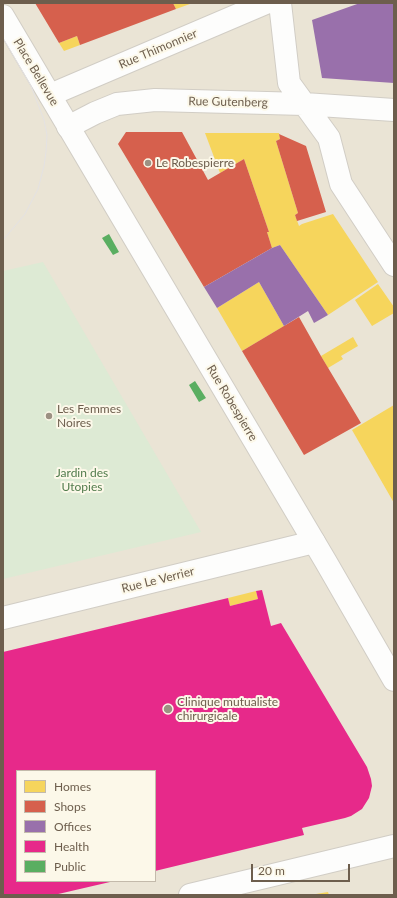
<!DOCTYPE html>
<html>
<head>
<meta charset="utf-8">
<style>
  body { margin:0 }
  #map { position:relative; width:397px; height:898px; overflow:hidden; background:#f3f1e8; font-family:Lato,sans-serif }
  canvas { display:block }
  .frame { position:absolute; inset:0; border:4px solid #6d5e4d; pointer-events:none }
  .legend { position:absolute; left:16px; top:770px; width:140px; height:112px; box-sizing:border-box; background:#fcf8e9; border:1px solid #c3baab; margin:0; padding:5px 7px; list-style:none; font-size:12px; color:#6d5e4d }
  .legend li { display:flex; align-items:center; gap:8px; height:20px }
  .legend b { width:20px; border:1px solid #c3baab }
  .scale { position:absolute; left:251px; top:864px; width:99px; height:18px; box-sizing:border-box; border:2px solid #6d5e4d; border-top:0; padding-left:5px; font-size:12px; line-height:14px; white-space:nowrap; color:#6d5e4d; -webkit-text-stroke:3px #fcf8e9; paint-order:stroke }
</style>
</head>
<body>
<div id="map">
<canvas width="397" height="898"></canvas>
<div class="frame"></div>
<ul class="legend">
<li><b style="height:11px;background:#f6d55c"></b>Homes</li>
<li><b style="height:11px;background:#d6604d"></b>Shops</li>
<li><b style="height:11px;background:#9970ab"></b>Offices</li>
<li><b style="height:11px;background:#e7298a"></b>Health</li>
<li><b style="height:11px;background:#5aae61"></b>Public</li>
</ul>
<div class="scale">20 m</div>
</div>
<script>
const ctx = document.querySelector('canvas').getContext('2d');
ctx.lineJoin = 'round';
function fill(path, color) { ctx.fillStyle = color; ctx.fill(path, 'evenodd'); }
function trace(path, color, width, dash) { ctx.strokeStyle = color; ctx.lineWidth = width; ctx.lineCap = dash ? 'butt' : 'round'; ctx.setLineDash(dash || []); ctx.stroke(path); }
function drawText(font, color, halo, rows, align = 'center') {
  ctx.font = font + ' Lato,sans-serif'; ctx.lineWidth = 4; ctx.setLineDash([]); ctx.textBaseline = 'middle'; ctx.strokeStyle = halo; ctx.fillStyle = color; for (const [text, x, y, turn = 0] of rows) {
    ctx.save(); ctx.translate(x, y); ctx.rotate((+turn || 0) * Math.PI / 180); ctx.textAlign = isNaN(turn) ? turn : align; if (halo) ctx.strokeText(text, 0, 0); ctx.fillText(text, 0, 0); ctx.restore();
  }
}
const residential = new Path2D(`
  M3,3H394V895H3ZM17,771H155V881H17Z`);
const green = new Path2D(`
  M43,262L201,532L3,579V271Z`);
const homes = new Path2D(`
  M173,3H189L190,4L176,9Z
  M77,36L80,45L64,51L59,43Z
  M205,133H279L280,139L276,141L298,213L295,215L299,226L302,224L333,214L378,282L328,315L280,245L272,248L267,232H269L244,159L220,173Z
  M259,282L284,326L242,351L217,308Z
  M378,284L394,307V313L372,326L355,300Z
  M353,337L358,346L341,356L343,359L328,368L321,356Z
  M394,405V503L352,430Z
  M256,591L258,599L230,606L228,598Z
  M328,892L329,895H316V894Z`);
const shops = new Path2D(`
  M35,3H173L176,9L80,45L77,36L59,43Z
  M126,132H182L208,180L244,159L269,232H267L272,248L204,287L118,144Z
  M279,134L306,146L326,212L297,221L295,215L298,213L276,141L280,139Z
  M299,317L321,356L361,423L304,455L242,351Z`);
const offices = new Path2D(`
  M360,3H394V83L322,78L312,20Z
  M280,245L328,315L314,323L308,311L284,326L259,282L217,308L204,287L272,248Z`);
const health = new Path2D(`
  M262,590L271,626L281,623L367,767L371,779L372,786L369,798L362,809L351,816L345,818L302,828L304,835L155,871V771H17V881L110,882L54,895H3V652L228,598L230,606L258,599L256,591Z`);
const public = new Path2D(`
  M109,234L119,252L113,255L102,238Z
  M195,381L206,398L199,402L189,385Z`);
const street = new Path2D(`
  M280,3L289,83L329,138L341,184L394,265
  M50,95L266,3
  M68,127L95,113L117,104L155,100L304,104L394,110
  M3,618L314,542
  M190,895L394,846`);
const secondary = new Path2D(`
  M3,16L326,562L394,680`);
const tram = new Path2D(`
  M3,38L31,86L44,120L47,135L46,152L44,166L38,189L25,214L15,226L3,240`);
const markers = [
  [148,163,4,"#9c9183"],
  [49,416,4,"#9c9183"],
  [168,709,5,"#9c9183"]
];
const streetNames = [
  ["Rue Thimonnier",158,49,-23],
  ["Place Bellevue",36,72,59],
  ["Rue Gutenberg",228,102,1],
  ["Rue Robespierre",232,403,59],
  ["Rue Le Verrier",158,580,-14]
];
const poiNames = [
  ["Le Robespierre",156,163],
  ["Les Femmes",57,409],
  ["Noires",57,423],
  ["Clinique mutualiste",177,702],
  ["chirurgicale",177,716]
];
const parkNames = [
  ["Jardin des",82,473],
  ["Utopies",82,487]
];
fill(residential, '#eae4d5');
fill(green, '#ddead4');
fill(homes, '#f6d55c');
fill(shops, '#d6604d');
fill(offices, '#9970ab');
fill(health, '#e7298a');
fill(public, '#5aae61');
trace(street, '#d1cdc5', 24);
trace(secondary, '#d1cdc5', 24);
trace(street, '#fdfdfc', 22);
trace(secondary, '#fdfdfc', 22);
trace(tram, '#e4e2e3', 1);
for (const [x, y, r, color] of markers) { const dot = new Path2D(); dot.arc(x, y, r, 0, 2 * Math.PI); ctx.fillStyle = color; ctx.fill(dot); trace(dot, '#fcf8e9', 1.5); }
drawText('12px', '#6d5e4d', '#fcf8e9', streetNames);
drawText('12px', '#6d5e4d', '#fcf8e9', poiNames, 'left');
drawText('12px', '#527c4d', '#fcf8e9', parkNames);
</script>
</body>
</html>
